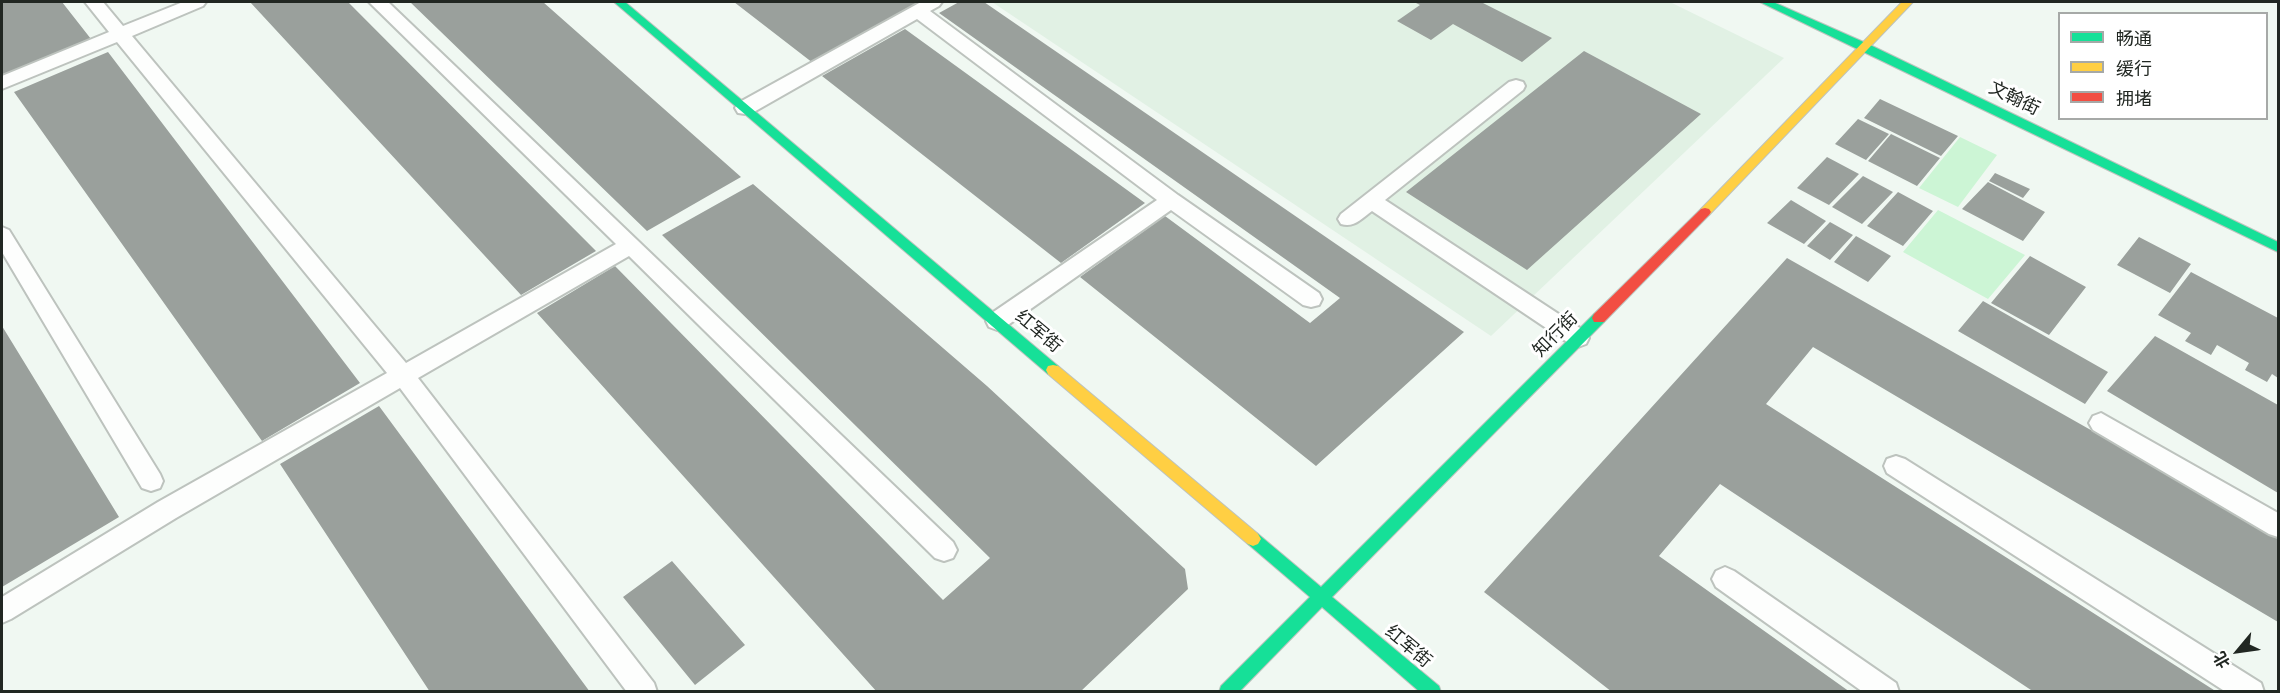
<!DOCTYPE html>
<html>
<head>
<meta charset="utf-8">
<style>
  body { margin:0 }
  #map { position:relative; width:2280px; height:693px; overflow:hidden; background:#f0f8f2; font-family:"Varela Round","Noto Sans SC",sans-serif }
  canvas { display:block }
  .frame { position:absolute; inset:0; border:3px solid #212722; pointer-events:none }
  .legend { position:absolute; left:2058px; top:12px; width:210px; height:108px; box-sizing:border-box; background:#fff; border:2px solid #a6a9a7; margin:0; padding:8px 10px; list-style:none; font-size:18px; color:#212722 }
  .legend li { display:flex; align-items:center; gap:12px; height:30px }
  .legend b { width:30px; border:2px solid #a6a9a7 }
  .north { position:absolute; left:2208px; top:621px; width:60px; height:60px; -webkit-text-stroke:4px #fff; paint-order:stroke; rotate:241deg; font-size:16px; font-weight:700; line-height:24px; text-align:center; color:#212722 }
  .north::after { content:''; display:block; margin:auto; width:21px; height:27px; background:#212722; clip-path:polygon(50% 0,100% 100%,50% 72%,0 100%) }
</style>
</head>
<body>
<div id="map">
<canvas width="2280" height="693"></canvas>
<div class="frame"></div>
<ul class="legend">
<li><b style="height:8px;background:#16e098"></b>畅通</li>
<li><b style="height:8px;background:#ffcf43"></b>缓行</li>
<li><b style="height:8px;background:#f24e42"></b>拥堵</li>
</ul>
<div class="north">北</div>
</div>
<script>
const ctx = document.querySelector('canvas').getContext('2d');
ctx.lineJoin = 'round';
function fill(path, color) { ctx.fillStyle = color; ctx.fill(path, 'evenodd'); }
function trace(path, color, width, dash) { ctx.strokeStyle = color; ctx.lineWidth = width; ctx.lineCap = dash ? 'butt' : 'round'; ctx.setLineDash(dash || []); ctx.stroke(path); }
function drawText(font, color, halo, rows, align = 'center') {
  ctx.font = font + ' "Varela Round","Noto Sans SC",sans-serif'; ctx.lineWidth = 6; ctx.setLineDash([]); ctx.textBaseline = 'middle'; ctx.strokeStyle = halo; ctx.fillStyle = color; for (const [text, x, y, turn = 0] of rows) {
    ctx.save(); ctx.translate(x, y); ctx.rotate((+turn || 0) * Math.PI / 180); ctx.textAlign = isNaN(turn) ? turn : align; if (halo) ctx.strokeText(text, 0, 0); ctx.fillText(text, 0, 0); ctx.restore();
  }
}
const built = new Path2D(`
  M992,2H1670L1784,58L1491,336Z`);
const green = new Path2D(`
  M1960,137L1997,155L1958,207L1919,188Z
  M1938,210L2025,255L1988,299L1903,252Z`);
const building = new Path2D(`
  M2,2H62L91,39L2,77Z
  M250,2H348L596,251L521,295Z
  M410,2H543L741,177L647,231Z
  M734,2H924L813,63Z
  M959,2H984L1464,332L1316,466L1080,277L1165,216L1310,323L1340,298L939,13Z
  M1414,2H1481L1552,38L1522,62L1453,24L1431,40L1397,21L1420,5Z
  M905,29L1145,203L1061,263L822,76Z
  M1584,51L1701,114L1527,270L1406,192Z
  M108,52L360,383L262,441L14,92Z
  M1880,99L1958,136L1941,156L1864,118Z
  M1858,119L1889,134L1866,160L1835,144Z
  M1891,134L1940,158L1917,186L1868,161Z
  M1827,157L1859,174L1829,205L1797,188Z
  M1995,173L2030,189L2023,198L1989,181Z
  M1863,176L1893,192L1862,224L1832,207Z
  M1988,182L2045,212L2023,241L1962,209Z
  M753,184L987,386L1185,569L1188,589L1080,692H877L537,313L615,266L943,600L990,558L662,235Z
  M1898,192L1933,211L1903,246L1867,226Z
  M1791,200L1826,221L1804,244L1767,223Z
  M1830,222L1853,235L1830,260L1807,246Z
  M1856,236L1891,256L1868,282L1834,262Z
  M2139,237L2191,264L2170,293L2117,265Z
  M2030,256L2086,287L2049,335L1991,303Z
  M1787,258L2278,536V622L1813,347L1766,404L2217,692H2034L1720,484L1659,556L1850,692H1612L1484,592Z
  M2191,272L2278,318V378L2272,374L2267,382L2245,370L2249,363L2217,345L2211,355L2185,341L2191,333L2158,315Z
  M1983,301L2108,372L2085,404L1958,331Z
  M2,326L119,517L2,587Z
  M2155,336L2278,405V493L2107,391Z
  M379,406L590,692H430L280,464Z
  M672,561L745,645L695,685L623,597Z`);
const lane = new Path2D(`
  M85,2H103L123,26L183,2H206L203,6L132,36L406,363L616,244L369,2H388L953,542L957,550L953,558L944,561L935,558L629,256L418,378L654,683L657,692H627L400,388L176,518L11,619L2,623V597L158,502L387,373L117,42L2,89V76L109,32Z
  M921,2H942L939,6L930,11L1178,195L1319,293L1322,299L1319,305L1311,307L1303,305L1171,210L1005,327L997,330L989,327L986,321L989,315L1157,200L917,19L752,113L745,114L738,113L735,108L738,103Z
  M1516,80L1523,82L1525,86L1523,90L1385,200L1586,332L1589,338L1586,344L1578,347L1570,344L1372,211C1361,219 1354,228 1341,224L1338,219L1341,214L1509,82Z
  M2,227L9,230L160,474L163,481L160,488L151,491L142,488L2,252Z
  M2101,413L2278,513V537L2269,534L2093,430L2089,423L2093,416Z
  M1896,456L1905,459L2261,683L2264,692H2226L1887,473L1884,466L1887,459Z
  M1725,567L1734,571L1896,683L1899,692H1863L1716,587L1712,579L1716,571Z`);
const fast = new Path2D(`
  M614,2H625L1058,366L1060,370L1058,374H1048Z
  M1760,2H1773L1868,44L2278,242V252Z
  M1599,313L1604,314L1606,318L1604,322L1332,597L1439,686L1441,692H1420L1322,607L1239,692H1219L1221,686L1310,597L1248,544L1245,539L1248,534L1253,532L1258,534L1321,587L1594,314Z`);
const slow = new Path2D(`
  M1902,2H1913L1709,215H1701L1699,212L1701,209Z
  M1053,365L1058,366L1258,534L1261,539L1258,544L1253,546L1248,544L1048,374L1046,370L1048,366Z`);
const jam = new Path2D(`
  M1705,208L1709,209L1711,212L1709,215L1604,322H1594L1592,318L1594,314L1701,209Z`);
const streetNames = [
  ["文翰街",2014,99,26],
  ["红军街",1038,332,40],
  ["知行街",1556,335,-45],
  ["红军街",1408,647,40]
];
fill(built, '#e1f1e4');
fill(green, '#ccf5d5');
fill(building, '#9aa09c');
trace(lane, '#bdc3be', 4);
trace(fast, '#bdc3be', 2);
trace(slow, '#bdc3be', 2);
trace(jam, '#bdc3be', 2);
fill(lane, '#fdfefd');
fill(fast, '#16e098');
fill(slow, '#ffcf43');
fill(jam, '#f24e42');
drawText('18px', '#212722', '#fff', streetNames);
</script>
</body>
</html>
